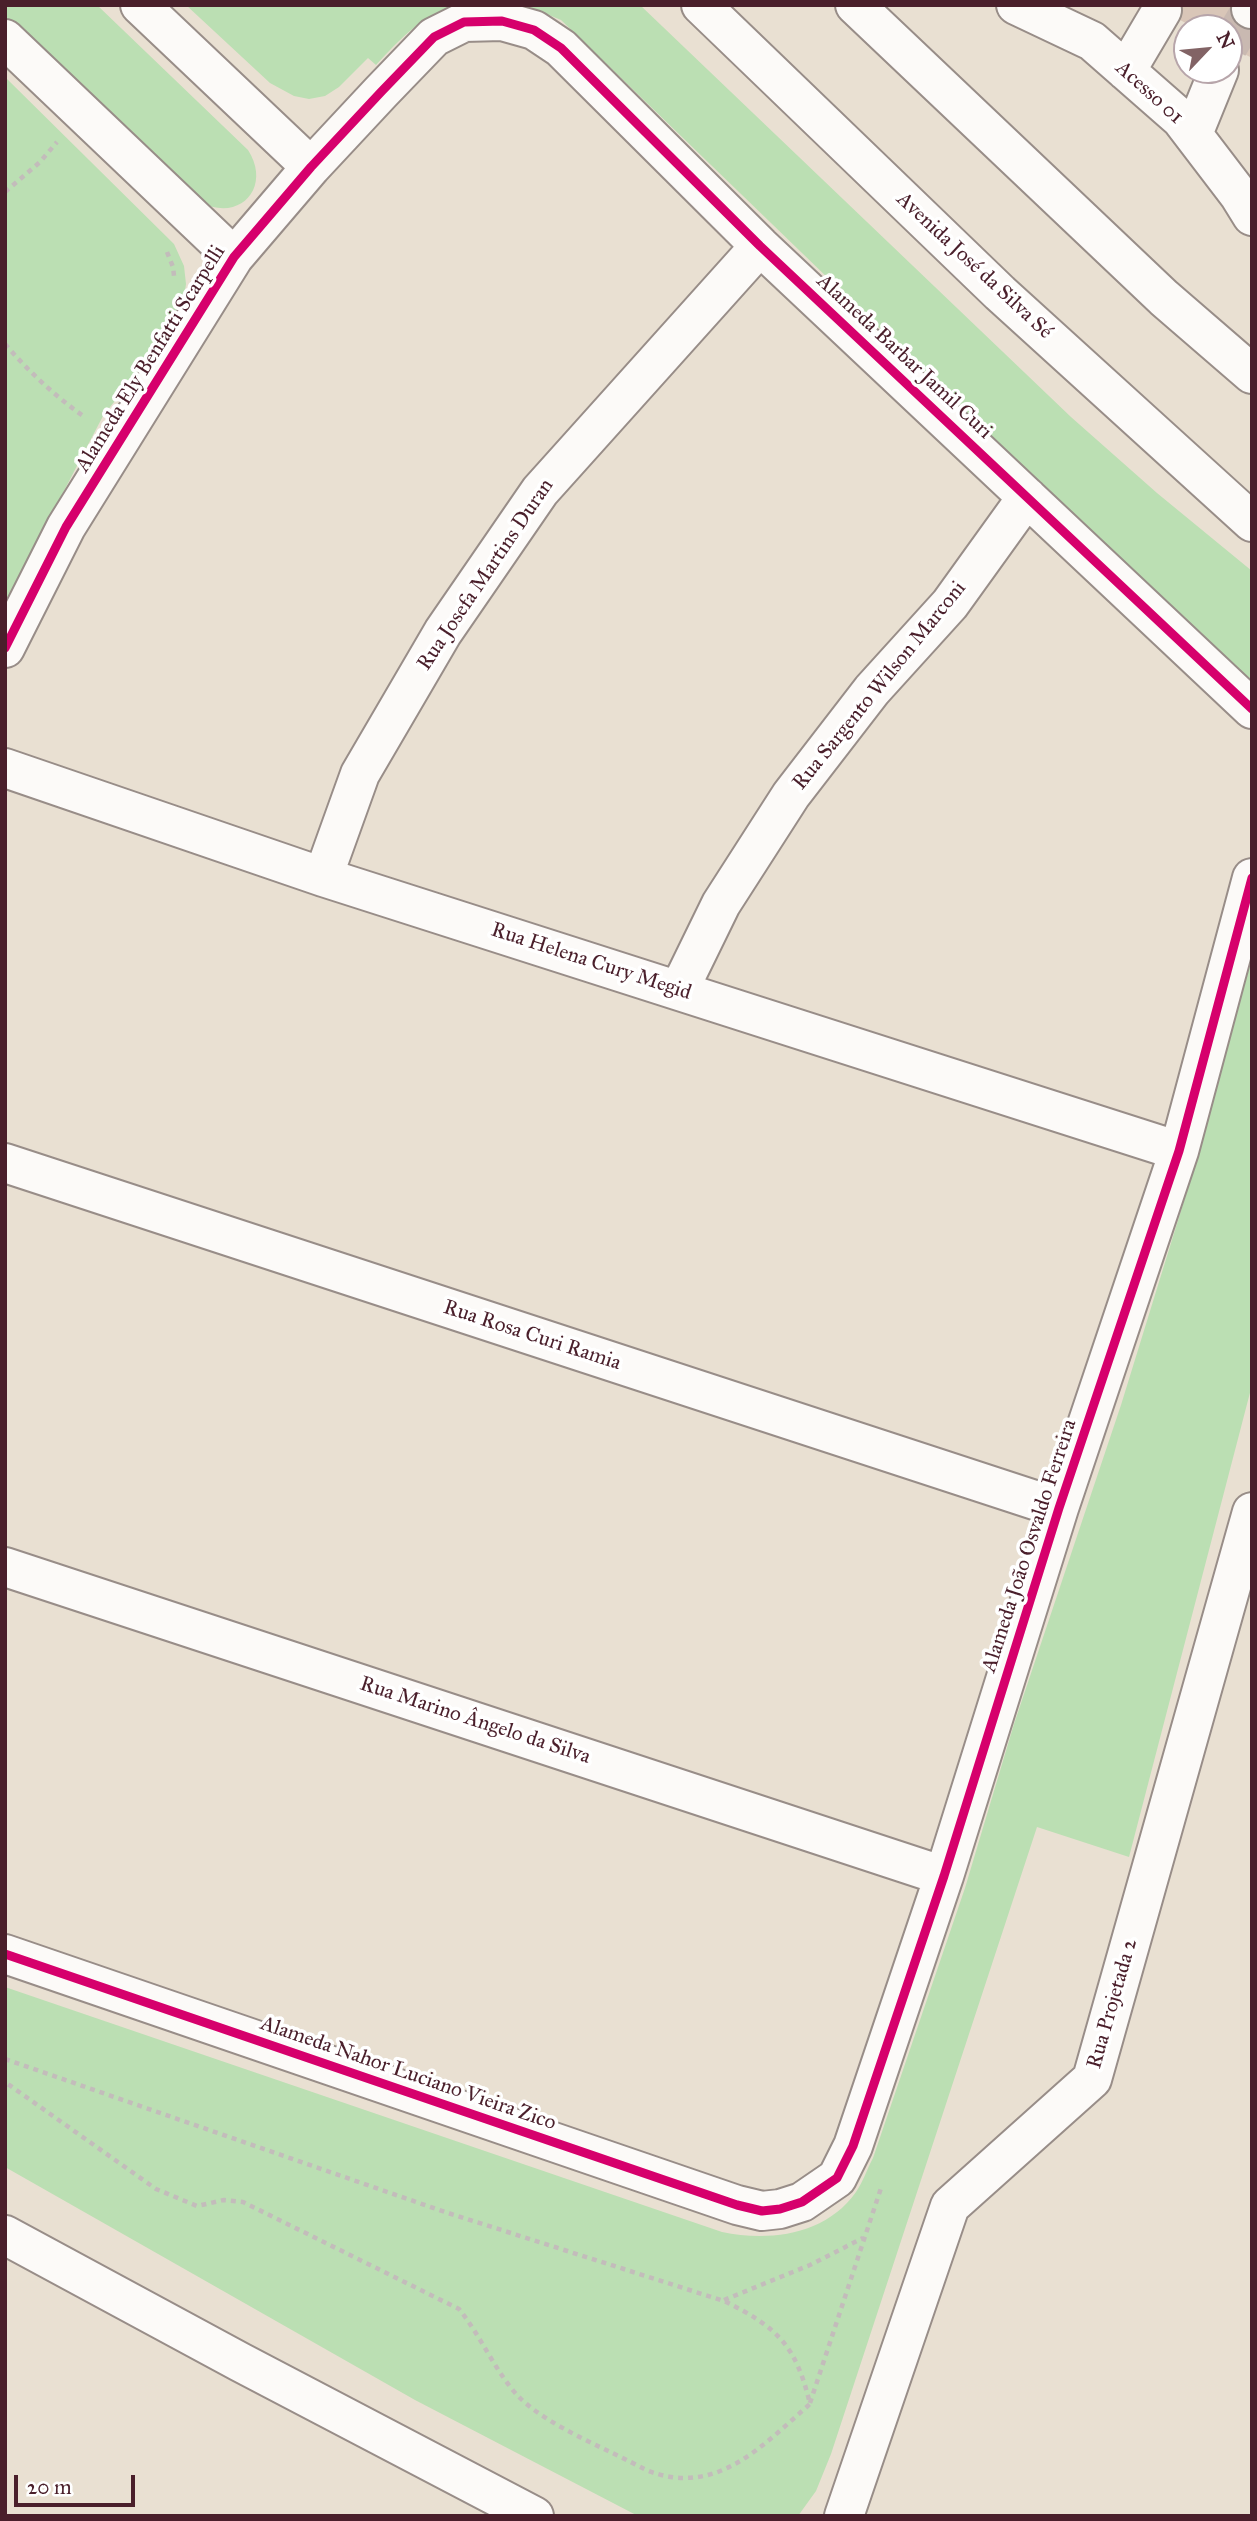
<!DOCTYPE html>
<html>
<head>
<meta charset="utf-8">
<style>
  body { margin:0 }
  #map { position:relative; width:1257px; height:2521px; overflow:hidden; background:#e9e0d2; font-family:"IM FELL Great Primer",serif }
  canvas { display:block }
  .frame { position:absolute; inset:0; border:7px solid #4a1f2b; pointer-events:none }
  .north { position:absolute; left:1173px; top:14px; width:70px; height:70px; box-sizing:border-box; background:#fff; border:2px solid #b7a5aa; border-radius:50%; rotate:64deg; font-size:19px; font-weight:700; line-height:28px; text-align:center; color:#4a1f2b }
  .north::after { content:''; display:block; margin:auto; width:24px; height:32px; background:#826365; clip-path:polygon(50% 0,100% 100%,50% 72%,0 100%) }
  .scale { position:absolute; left:14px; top:2475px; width:121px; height:32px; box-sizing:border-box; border:4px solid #4a1f2b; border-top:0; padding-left:9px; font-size:21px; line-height:24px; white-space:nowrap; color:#4a1f2b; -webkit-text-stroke:5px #fff; paint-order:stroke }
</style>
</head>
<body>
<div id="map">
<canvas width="1257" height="2521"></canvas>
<div class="frame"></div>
<div class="north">N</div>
<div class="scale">20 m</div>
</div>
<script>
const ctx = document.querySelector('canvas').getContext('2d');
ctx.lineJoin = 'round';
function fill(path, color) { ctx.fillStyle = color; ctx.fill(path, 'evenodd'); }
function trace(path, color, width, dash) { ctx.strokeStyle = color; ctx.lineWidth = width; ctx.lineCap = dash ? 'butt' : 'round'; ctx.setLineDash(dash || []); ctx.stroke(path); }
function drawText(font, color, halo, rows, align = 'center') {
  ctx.font = font + ' "IM FELL Great Primer",serif'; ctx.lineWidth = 7; ctx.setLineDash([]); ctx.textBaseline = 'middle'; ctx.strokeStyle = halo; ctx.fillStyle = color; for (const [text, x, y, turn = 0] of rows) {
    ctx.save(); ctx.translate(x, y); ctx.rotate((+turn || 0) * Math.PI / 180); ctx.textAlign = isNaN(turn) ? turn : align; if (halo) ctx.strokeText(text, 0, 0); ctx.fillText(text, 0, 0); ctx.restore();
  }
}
const green = new Path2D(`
  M5,5H97L248,150C272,187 240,223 200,202L5,19Z
  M186,5H459C423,14 401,38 376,65L368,58L339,87L325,96L309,99L294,96L270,83Z
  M525,5H640L1071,417L1157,493L1252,571V688L561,20Z
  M5,77L174,244L184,266L186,284L183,305L151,355L103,416L5,604Z
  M1252,958V1385L1129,1857L1037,1827L831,2454L816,2491L798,2516H638L415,2400L5,2167V1987L722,2232C769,2242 826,2235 856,2192C863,2182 867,2169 873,2158L965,1888L1014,1724L1121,1405L1188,1188Z`);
const building = new Path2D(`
  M1152,5H1244L1252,9V58L1229,46V28H1195Z`);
const minorTunnel = new Path2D(`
  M1229,46L1251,9`);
const path = new Path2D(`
  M5,192L40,162L57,142
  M167,252L173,267L174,276
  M5,344C29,372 56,397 86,418
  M5,2059L445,2212L724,2301C777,2327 796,2345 810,2404C762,2446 716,2498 646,2470C608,2449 551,2428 520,2398C497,2375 481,2336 459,2309L243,2202L224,2200L197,2206L156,2189L5,2082
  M724,2300L810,2265L863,2238
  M810,2403L882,2185`);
const minor = new Path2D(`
  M140,5L311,167
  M1016,5L1092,41L1181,119L1239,195L1252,216
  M1251,9L1252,6
  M5,39L234,257
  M1126,71L1162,10
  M1193,134L1219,70
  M5,648L66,527L234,257L311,167L381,92L434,37L464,22L502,21L534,30L561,48L760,246L1252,709
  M5,768L323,877L1179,1151
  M323,877L360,774L443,632L540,491L760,246
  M679,990L721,904L791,795L872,690L950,604L1027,497
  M5,1163L1059,1508
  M5,1567L944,1876
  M5,1954L737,2205L762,2211L780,2209L802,2202L837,2178L853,2146L944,1876L1059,1508L1179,1151L1252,878
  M844,2516L950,2206L1092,2079L1252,1512`);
const tertiary = new Path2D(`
  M5,2235L240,2362L534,2516`);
const secondary = new Path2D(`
  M701,5L1000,293L1252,522
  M855,5L1164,298L1252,374`);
const cycleway = new Path2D(`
  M5,648L66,527L234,257L311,167L381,92L434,37L464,22L502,21L534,30L561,48L760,246L1252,709
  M5,1954L737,2205L762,2211L780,2209L802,2202L837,2178L853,2146L944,1876L1059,1508L1179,1151L1252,878`);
const streetNames = [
  ["Acesso 01",1149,93,42],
  ["Avenida José da Silva Sé",974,266,43],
  ["Alameda Barbar Jamil Curi",904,357,43],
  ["Alameda Ely Benfatti Scarpelli",151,359,-58],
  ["Rua Josefa Martins Duran",486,575,-56],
  ["Rua Sargento Wilson Marconi",880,686,-51],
  ["Rua Helena Cury Megid",591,962,18],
  ["Rua Rosa Curi Ramia",532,1336,18],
  ["Alameda João Osvaldo Ferreira",1030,1546,-72],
  ["Rua Marino Ângelo da Silva",475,1721,18],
  ["Rua Projetada 2",1113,2004,-74],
  ["Alameda Nahor Luciano Vieira Zico",408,2074,19]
];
fill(green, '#bbdfb3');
fill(building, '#d9c6b8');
trace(minorTunnel, '#c9b9b1', 38, [38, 19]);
trace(minor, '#988d88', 42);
trace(tertiary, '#988d88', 42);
trace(secondary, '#988d88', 42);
trace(path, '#c3bcbb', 4.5, [5, 5]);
trace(minor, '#fcfaf8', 38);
trace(tertiary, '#fcfaf8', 38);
trace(secondary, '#fcfaf8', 38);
trace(cycleway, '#d6006c', 9);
drawText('21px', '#4a1f2b', '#fff', streetNames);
</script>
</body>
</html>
